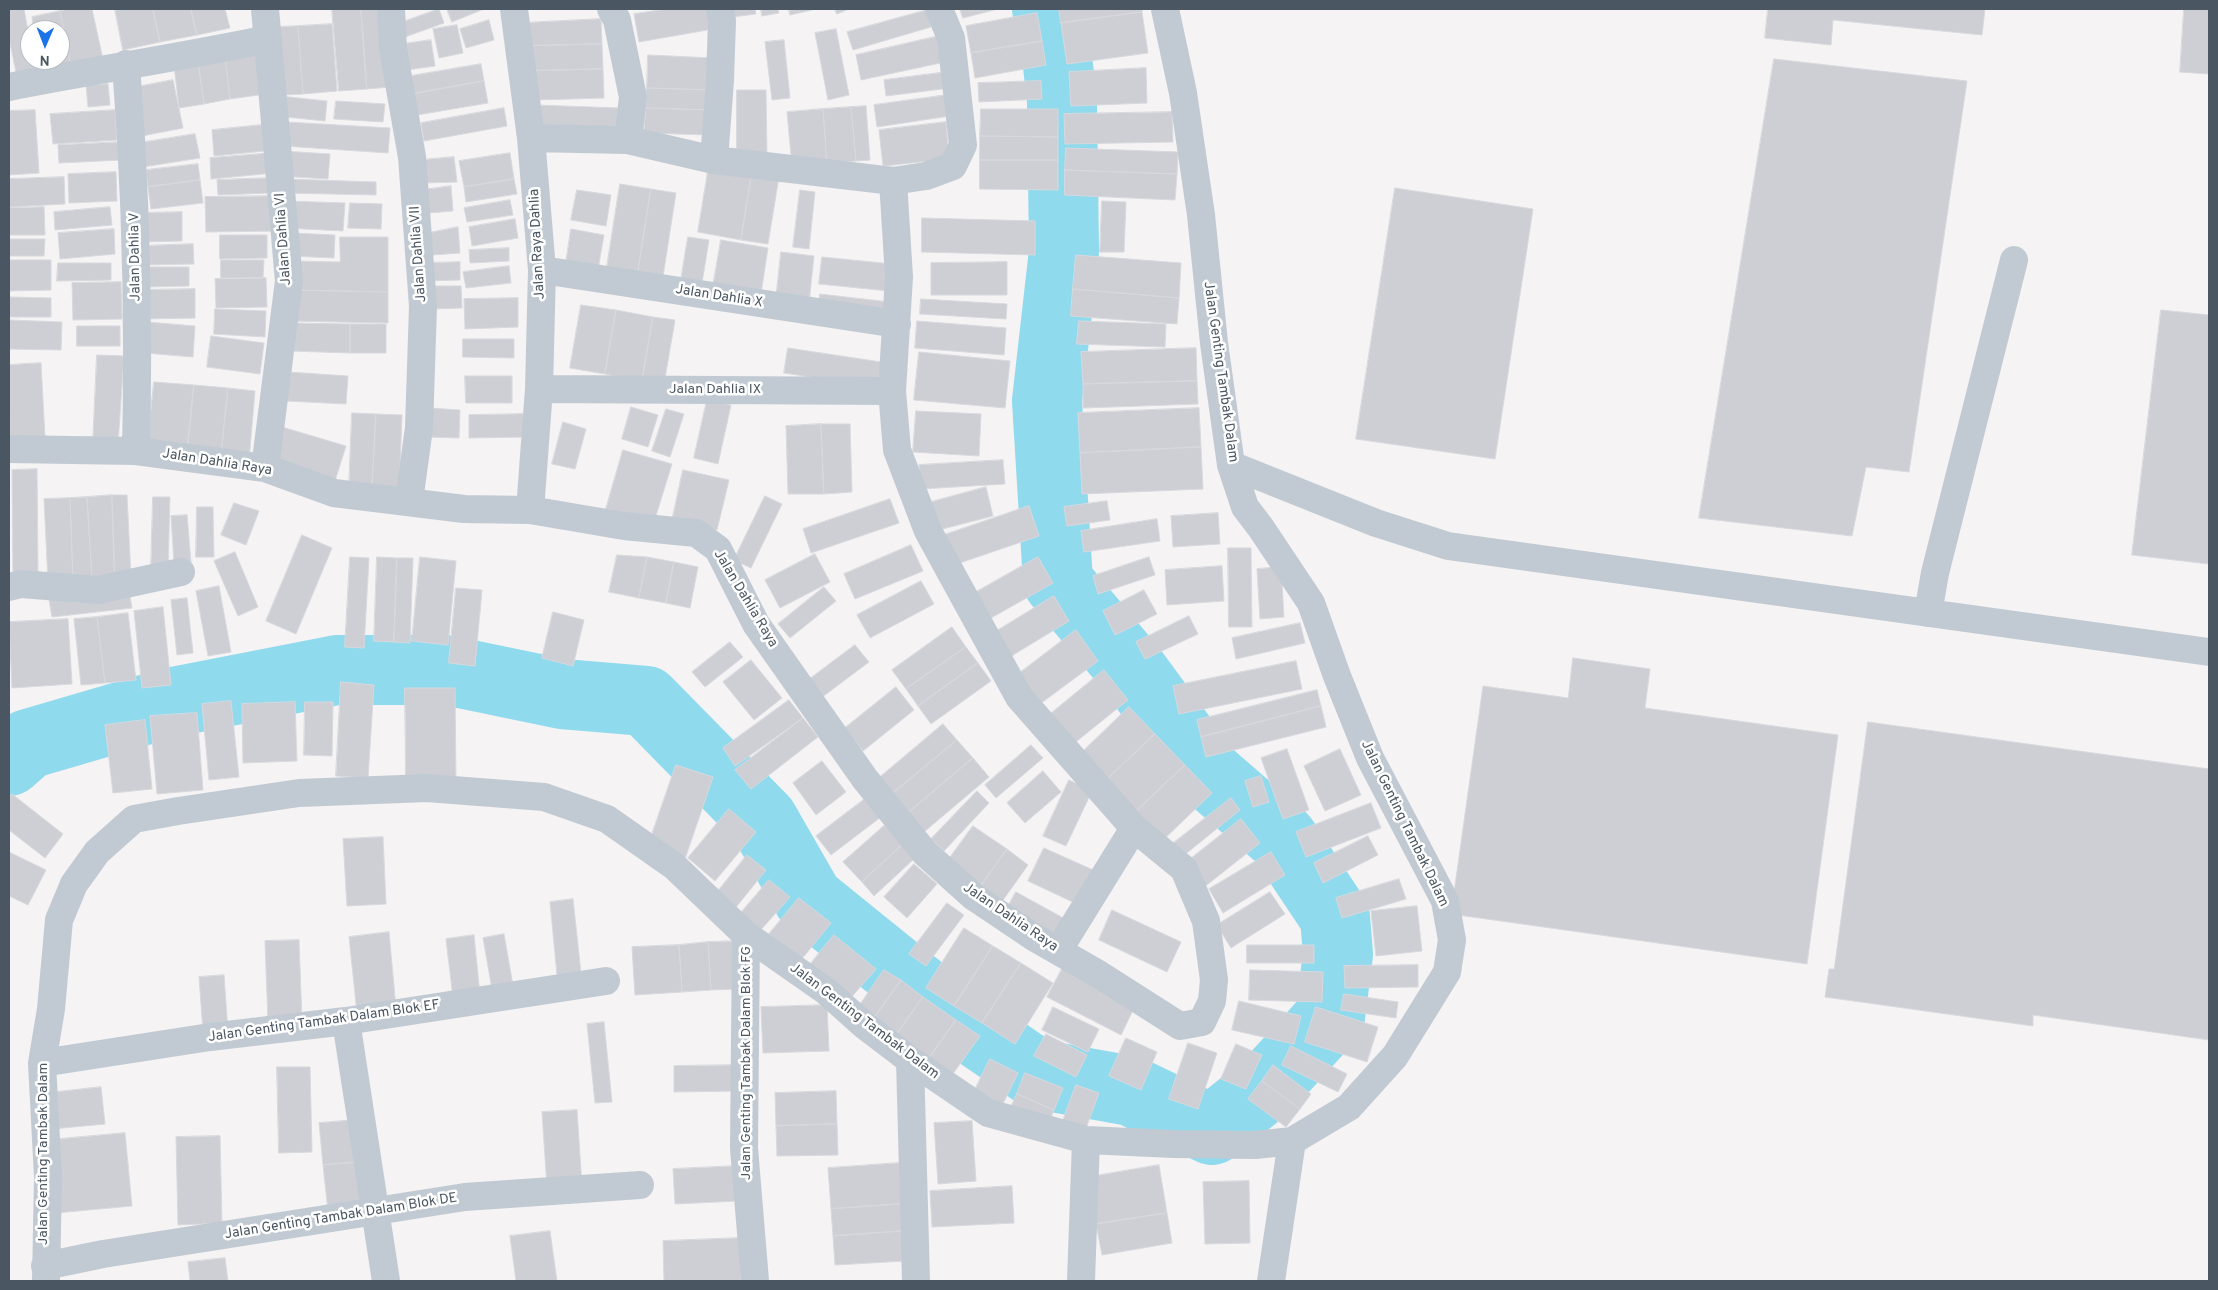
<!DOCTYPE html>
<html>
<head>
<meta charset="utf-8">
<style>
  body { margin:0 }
  #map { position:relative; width:2218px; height:1290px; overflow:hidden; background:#f5f3f3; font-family:Overpass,sans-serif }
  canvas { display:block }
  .frame { position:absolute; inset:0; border:10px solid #4a5661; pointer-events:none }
  .north { position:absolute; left:20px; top:20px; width:50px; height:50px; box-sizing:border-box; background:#fff; border:1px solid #b7bbc0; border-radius:50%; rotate:181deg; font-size:14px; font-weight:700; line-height:20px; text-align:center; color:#4a5661 }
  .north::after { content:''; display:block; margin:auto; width:18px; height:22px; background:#1a73e8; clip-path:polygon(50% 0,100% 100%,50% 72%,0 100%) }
</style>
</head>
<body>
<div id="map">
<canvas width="2218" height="1290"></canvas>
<div class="frame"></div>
<div class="north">N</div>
</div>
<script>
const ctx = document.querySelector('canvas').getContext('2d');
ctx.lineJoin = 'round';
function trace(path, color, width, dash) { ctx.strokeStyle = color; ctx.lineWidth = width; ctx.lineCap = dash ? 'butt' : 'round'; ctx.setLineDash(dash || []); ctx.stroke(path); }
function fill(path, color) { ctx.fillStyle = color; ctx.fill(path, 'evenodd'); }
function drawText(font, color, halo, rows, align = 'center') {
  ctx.font = font + ' Overpass,sans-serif'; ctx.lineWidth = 5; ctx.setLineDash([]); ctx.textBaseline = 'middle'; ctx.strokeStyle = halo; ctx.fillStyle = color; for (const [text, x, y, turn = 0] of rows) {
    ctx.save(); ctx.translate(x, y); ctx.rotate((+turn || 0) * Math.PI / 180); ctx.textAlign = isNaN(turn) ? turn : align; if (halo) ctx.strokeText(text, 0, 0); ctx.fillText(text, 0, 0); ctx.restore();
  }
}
const river = new Path2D(`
  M9,761L28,744L168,703L337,670H446L562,694L646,701L763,820L809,900L950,1014L1037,1074L1131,1091L1212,1130L1268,1085L1330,1017L1338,954L1335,917L1283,839L1209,775L1132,670L1058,582L1047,401L1064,251L1062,101L1053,22L1047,9`);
const building = new Path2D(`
  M9,9H24L30,42V60H34L37,79L18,82L9,38Z
  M68,9H92L104,64L72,71L60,11Z
  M115,9H153L160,42L123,50Z
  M153,9H191L197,35L160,42Z
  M191,9H225L230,28L197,35Z
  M332,9H361L367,89L339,91Z
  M361,9H385L391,87L367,89Z
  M439,9L444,23L405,37L400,23Z
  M447,9H484L452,22Z
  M667,9H709L713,29L639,42L634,14Z
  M731,9H755L756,14L732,17Z
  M761,9H778L779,13L762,16Z
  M789,9H812V10L790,15Z
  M835,9H849L837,14Z
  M960,9H998L963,18Z
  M1059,9H1142V12L1061,23Z
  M1768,9H1985L1982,35L1833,20L1831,45L1765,38Z
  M2184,9H2209V74L2180,72Z
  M927,10L931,27L853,50L847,32Z
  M60,11L72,71L44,78L41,60H60V30H34L32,17Z
  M1142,12L1148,53L1067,64L1061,23Z
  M1037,13L1042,41L971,53L966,26Z
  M601,19L602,44L523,46L522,23Z
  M489,20L494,40L466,48L460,29Z
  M332,24L337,91L303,94L298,26Z
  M457,25L463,53L439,58L433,29Z
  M298,26L303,94L283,95L279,27Z
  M836,29L849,95L828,100L815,33Z
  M939,36L945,62L861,80L856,55Z
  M431,40L435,66L407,70L403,44Z
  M784,40L790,98L772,100L765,42Z
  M1042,41L1046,65L975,78L971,53Z
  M602,44L603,69L528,71L523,46Z
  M257,50L266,94L230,99L225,55Z
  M225,55L230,99L204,104L198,61Z
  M648,55L713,58L712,90L647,88Z
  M1774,59L1967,81L1909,472L1866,467L1852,536L1699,518Z
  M198,61L204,104L179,108L174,65Z
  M481,64L484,81L412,94L405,77Z
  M1146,68L1147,103L1071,106L1069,72Z
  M603,69L604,98L535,100L528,71Z
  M947,72L950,88L886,96L884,80Z
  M173,80L183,128L142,136L131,88Z
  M484,81L488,103L417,115L412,94Z
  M1041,81L1042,99L979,102L978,83Z
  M108,84L110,105L88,107L86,85Z
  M647,88L712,90L711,110L646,108Z
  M737,90H766L767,156H737Z
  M947,95L950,116L877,127L874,105Z
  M279,96L327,101L325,121L276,116Z
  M336,101L385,104L383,122L334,119Z
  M535,105L620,108L619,134L534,131Z
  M866,106L870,160L856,161L851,107Z
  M851,107L856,161L827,164L823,109Z
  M504,108L507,126L424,141L421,123Z
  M646,108L711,110V135L644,133Z
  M823,109L827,164L792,166L787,112Z
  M981,109H1058V137L980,136Z
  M35,110L39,173L9,175V111Z
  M115,110L117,140L53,144L50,114Z
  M1172,112L1173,142L1065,144L1064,114Z
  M286,122L390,128L388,153L284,146Z
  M946,122L949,159L883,166L879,130Z
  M271,124L274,150L214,156L212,130Z
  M195,134L200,158L143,167L139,143Z
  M980,136L1058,137V160H980Z
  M121,142L122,160L59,163L58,145Z
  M1066,148L1178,152L1177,174L1065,170Z
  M282,151L330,154L328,179L280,176Z
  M273,153L274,173L211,179L210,158Z
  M510,153L514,179L464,187L459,161Z
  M454,157L457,182L424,183L421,160Z
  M980,160H1058V190L980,189Z
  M198,164L200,180L148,187L146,170Z
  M709,165L752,172L741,240L698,232Z
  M1065,170L1177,174L1175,200L1065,195Z
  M116,172L117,201L69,203L68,174Z
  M752,172L779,177L768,244L741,240Z
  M64,177L65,204L9,207V179Z
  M270,178L271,193L218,195L217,180Z
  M284,179L376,182V195L284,193Z
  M514,179L517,194L466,202L464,187Z
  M200,180L203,203L151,209L148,187Z
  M620,184L651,189L637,278L606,273Z
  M451,186L453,211L428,213L423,190Z
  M1395,188L1533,209L1495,459L1356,439Z
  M651,189L676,193L662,283L637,278Z
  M577,190L611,195L606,226L571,220Z
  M800,190L815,192L809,249L793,247Z
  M275,196L276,231L206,232L205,197Z
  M510,200L513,215L467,222L464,208Z
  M287,201L345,203L343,231L285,228Z
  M1102,201L1126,202L1124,252H1100Z
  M350,203L382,204L381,229L348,228Z
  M44,207L45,235H9V208Z
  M110,207L112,225L55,230L54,212Z
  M182,212V241L141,242L140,213Z
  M922,218L1035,221V255L922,252Z
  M515,219L518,238L472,246L469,227Z
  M458,227L460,253L433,255L429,233Z
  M114,229L115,254L60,259L58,233Z
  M571,229L604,235L597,275L565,269Z
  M292,233L335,235L334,258L291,256Z
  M220,235H267V258L220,259Z
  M340,237H388V292L291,290L292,261L340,262Z
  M688,237L709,240L701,289L680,286Z
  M9,239H45L44,256H9Z
  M721,240L768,248L760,300L712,292Z
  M193,244L194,264L140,265L139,246Z
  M509,248V261L470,263L469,250Z
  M781,252L814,256L809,303L776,300Z
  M1076,255L1181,263L1179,298L1073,289Z
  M822,257L892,264L889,291L819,284Z
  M9,260H51V290L9,291Z
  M221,260H264L263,278H221Z
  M460,262V280L426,281L425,263Z
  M1007,262V295H931V263Z
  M58,263H111V280L57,281Z
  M509,266L511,283L466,288L463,272Z
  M145,267H189V286L144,287Z
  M266,278L267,307L216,308L215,279Z
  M121,282L122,319L73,320L72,283Z
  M429,286H461L462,308L431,309Z
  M195,289V318L141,319V290Z
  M1073,289L1179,298L1177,324L1071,316Z
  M291,290L388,292V323L291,321Z
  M820,294L889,302L887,316L819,309Z
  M9,297L51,298V317H9Z
  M518,298V327L465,329L464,299Z
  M921,299L1007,304L1006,319L920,314Z
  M581,305L616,310L605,374L570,368Z
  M215,309L266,311L265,337L214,334Z
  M616,310L653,317L642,381L605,374Z
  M2161,310L2209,315V564L2132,555Z
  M653,317L675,320L664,384L642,381Z
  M9,320L62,322L61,350L9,349Z
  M917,321L1006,328L1004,355L915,348Z
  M1079,321L1166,324L1165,347L1077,344Z
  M147,322L195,326L193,357L145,353Z
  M291,323L350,324V353L290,351Z
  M350,324H386V353H350Z
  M77,326H120V346H77Z
  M211,336L264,343L260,374L207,367Z
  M463,339H514V358L463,357Z
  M788,348L881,362L877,387L784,373Z
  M1196,348L1197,381L1083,384L1081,352Z
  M919,352L1010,361L1005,408L914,400Z
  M97,355L124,356L118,444L93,443Z
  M41,363L45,437L10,439L9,365Z
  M288,372L348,376L346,404L286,401Z
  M465,376H512V403H466Z
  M1197,381L1198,404L1083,408V384Z
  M154,382L194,385L187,453L147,450Z
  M194,385L228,388L221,457L187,453Z
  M228,388L255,391L249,460L221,457Z
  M707,400L731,405L718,464L694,458Z
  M631,407L658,415L648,447L622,439Z
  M429,408L460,410L459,438L428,437Z
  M1199,408L1201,447L1080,453L1078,413Z
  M666,409L684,414L670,457L652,451Z
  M916,411L981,414L979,456L913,452Z
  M352,413L376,414L372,490L349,489Z
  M376,414L402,415L399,492L372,490Z
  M523,414L524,437L469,438V415Z
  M563,422L586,429L575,469L552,464Z
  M821,424L824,494H788L786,426Z
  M821,424H850L852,492L824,494Z
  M282,427L346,446L334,484L270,465Z
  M1201,447L1203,489L1082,494L1080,453Z
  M623,450L672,464L654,522L606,509Z
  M1003,460L1005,484L921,489L919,465Z
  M37,469L38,575L13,576L12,470Z
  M683,470L729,480L717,530L672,521Z
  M986,487L993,516L931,532L924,504Z
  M112,495L115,579L92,580L87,497Z
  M112,495H127L131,578L115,579Z
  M765,496L782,504L751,568L734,560Z
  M87,497L92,580L73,581L70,498Z
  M153,497H170L168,569H151Z
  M70,498L73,581L48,582L44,499Z
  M890,499L899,523L811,553L803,529Z
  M1107,501L1110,520L1067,526L1064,507Z
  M234,503L259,511L246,545L221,535Z
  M1029,506L1039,536L951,566L941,536Z
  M197,507H213L214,557H196Z
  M1218,513L1220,544L1173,547L1171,516Z
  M187,515L191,562L174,563L171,516Z
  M1157,519L1160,541L1084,552L1081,531Z
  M302,535L332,548L296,634L266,621Z
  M911,545L923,571L855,599L844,574Z
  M1228,548H1251L1252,627H1229Z
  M235,552L258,607L238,616L214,561Z
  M815,554L830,582L780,608L765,580Z
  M617,555L647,557L639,598L609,592Z
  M350,557L369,558L364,648L345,647Z
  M377,557L397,558L394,642L374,641Z
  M420,557L456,561L448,645L412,641Z
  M647,557L674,562L666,603L639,598Z
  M1038,557L1053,583L984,622L969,596Z
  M1149,557L1155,575L1098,594L1093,576Z
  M397,558H413L410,643L394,642Z
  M674,562L698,567L690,608L666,603Z
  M1222,566L1224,601L1167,605L1165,570Z
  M1281,567L1284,617L1260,619L1257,569Z
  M921,581L934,604L870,638L857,615Z
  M219,586L231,652L208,656L196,591Z
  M824,587L836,601L790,638L778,624Z
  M456,588L482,590L475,666L449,663Z
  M1144,590L1157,614L1115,635L1103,611Z
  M129,591L132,608L52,617L49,600Z
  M1054,596L1069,621L1005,660L990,635Z
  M187,598L193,653L177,655L171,600Z
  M163,607L171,685L142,688L134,611Z
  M553,612L584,620L573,666L542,658Z
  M128,613L136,680L105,683L97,617Z
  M1189,616L1198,634L1145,659L1136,642Z
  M97,617L105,683L81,685L74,619Z
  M68,619L72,684L12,688L9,622Z
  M1300,623L1305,643L1236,659L1232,638Z
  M952,627L966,647L906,689L892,670Z
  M1076,630L1098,661L1036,707L1013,678Z
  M730,642L743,657L705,687L692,672Z
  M855,645L869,662L821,698L807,681Z
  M966,647L978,663L918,706L906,689Z
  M1573,658L1650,669L1645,708L1838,735L1807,964L1451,914L1483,686L1568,698Z
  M751,660L782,698L754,720L723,682Z
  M1296,661L1302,689L1179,714L1173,686Z
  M978,663L991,681L931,724L918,706Z
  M1104,670L1128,700L1067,749L1043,720Z
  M341,682L374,685L368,778L336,776Z
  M896,687L914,710L863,751L845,728Z
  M405,688H455L456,782H406Z
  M1317,690L1321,706L1201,737L1197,720Z
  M789,700L803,718L735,766L723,748Z
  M231,701L239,777L209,780L202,704Z
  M295,702L297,761L243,763L242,704Z
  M305,702H333L332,756L304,755Z
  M1321,706L1326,727L1206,757L1201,737Z
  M1129,707L1155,734L1100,786L1074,760Z
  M197,713L203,790L157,794L150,716Z
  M803,718L818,737L751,789L735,770Z
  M145,720L152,789L113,793L105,725Z
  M1868,722L2209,769V1040L2033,1015V1026L1825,997L1829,969H1834Z
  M943,724L957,740L892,794L879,778Z
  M1155,734L1185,765L1130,817L1100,786Z
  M957,740L973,758L908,813L892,794Z
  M1031,745L1043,758L996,798L985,785Z
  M1287,749L1309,810L1283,819L1261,758Z
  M1340,749L1361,795L1325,811L1304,766Z
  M973,758L989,777L924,832L908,813Z
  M822,761L846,792L816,815L793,783Z
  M676,765L713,777L685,859L648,846Z
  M1185,765L1212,793L1158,845L1130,817Z
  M1043,771L1061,792L1025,823L1007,803Z
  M1261,776L1269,802L1253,807L1245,781Z
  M1069,780L1092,791L1066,846L1043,836Z
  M977,791L989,803L944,851L931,839Z
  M12,794L63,834L45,858L9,830V798Z
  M866,798L881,817L831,855L816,836Z
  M1231,798L1240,810L1177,861L1167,848Z
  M1371,803L1381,828L1306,857L1296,832Z
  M729,809L756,832L715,881L688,858Z
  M1241,819L1260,843L1203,888L1184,864Z
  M885,825L903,844L862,882L843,862Z
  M973,826L1007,849L980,887L946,863Z
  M1368,836L1378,855L1323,883L1314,863Z
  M383,837L386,904L347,906L343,839Z
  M903,844L915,858L874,896L862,882Z
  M1044,848L1093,870L1077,904L1028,881Z
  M1007,849L1028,865L1001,903L980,887Z
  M9,852L46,870L28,905L9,896Z
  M1271,852L1285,875L1223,913L1209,889Z
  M747,855L766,870L733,911L714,896Z
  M914,864L937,884L907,918L884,897Z
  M1399,879L1406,899L1342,918L1336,898Z
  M769,880L790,897L759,932L739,915Z
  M1016,892L1067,920L1057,938L1006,910Z
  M1270,892L1285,914L1231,948L1217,925Z
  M799,898L831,923L801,960L769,934Z
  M573,899L581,973L557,975L550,902Z
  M947,903L964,915L926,966L909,954Z
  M1417,906L1422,951L1376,956L1371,911Z
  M1112,910L1181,942L1167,972L1099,940Z
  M964,928L993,946L954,1006L926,988Z
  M389,932L396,1008L357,1013L349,937Z
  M504,934L514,991L493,995L483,938Z
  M474,935L480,995L453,998L446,939Z
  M834,935L876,969L849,1000L808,967Z
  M299,940L302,1021L268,1022L265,941Z
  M736,941L739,989L711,990L708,942Z
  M708,942L711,990L682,992L679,945Z
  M679,945L682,992L635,995L632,947Z
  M1247,945H1314V963H1247Z
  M993,946L1021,963L982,1023L954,1006Z
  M1021,963L1053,983L1015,1044L982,1023Z
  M1418,965V987L1345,988L1344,966Z
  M1063,967L1136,1004L1121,1035L1047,997Z
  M884,970L901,980L872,1021L855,1012Z
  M1250,970L1323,972L1322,1002L1249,1000Z
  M224,975L228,1031L203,1032L199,977Z
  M901,980L923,997L894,1038L872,1021Z
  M1344,994L1398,1002L1396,1018L1341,1010Z
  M923,997L956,1020L927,1061L894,1038Z
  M1239,1001L1301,1016L1294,1044L1232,1030Z
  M827,1005L829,1051L763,1053L761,1007Z
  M1053,1007L1099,1029L1088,1052L1042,1030Z
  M1316,1007L1378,1027L1367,1062L1305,1042Z
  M956,1020L980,1036L950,1078L927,1061Z
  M604,1022L612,1102L595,1103L587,1024Z
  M1046,1034L1087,1055L1076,1077L1034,1056Z
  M1126,1038L1157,1052L1141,1090L1109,1076Z
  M1188,1043L1217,1053L1198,1109L1169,1099Z
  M1236,1044L1262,1055L1246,1089L1221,1079Z
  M1291,1046L1347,1074L1338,1092L1282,1065Z
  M990,1059L1018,1073L998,1114L970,1100Z
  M738,1065V1091L674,1092V1066Z
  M1273,1065L1311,1094L1300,1109L1262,1081Z
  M277,1067H310L312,1152L279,1153Z
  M1025,1073L1063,1088L1054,1110L1017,1094Z
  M1262,1081L1300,1109L1286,1127L1248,1099Z
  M1076,1085L1099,1093L1084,1134L1061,1126Z
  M101,1087L105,1124L52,1129L48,1093Z
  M836,1091L837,1124L776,1126L775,1093Z
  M1017,1094L1054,1110L1047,1127L1009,1111Z
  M577,1110L582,1186L547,1188L542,1112Z
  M355,1120L359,1162L323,1165L319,1123Z
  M972,1121L976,1181L938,1184L934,1123Z
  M837,1124L838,1155L777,1156L776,1126Z
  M125,1133L132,1206L56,1213L49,1140Z
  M220,1136L222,1223L178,1225L176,1137Z
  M359,1162L364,1208L328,1211L323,1165Z
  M899,1163L901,1204L831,1209L828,1168Z
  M1159,1165L1167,1213L1096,1224L1089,1177Z
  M736,1166L738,1201L675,1204L673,1169Z
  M1249,1181L1250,1243L1205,1244L1203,1182Z
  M1012,1186L1014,1223L932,1227L930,1191Z
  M901,1204L903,1231L833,1236L831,1209Z
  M1167,1213L1172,1243L1102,1255L1096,1224Z
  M550,1231L557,1281H516L510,1236Z
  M903,1231L905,1261L835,1265L833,1236Z
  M739,1238L741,1281H664L663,1241Z
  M225,1258L228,1281H190L188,1262Z`);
const minor = new Path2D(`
  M391,9L393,49L412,157L423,306L419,428L409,501
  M514,9L531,138L542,270L539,389L530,510
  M611,9L617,20L633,97L628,140
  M126,64C136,193 139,321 136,451
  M9,87C95,70 182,57 268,39
  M531,138L628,140L714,160L893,181L926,176L953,166L963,145L951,38L939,9
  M714,160L720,80L722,21L720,9
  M542,270L897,324
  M539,389L892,391
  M9,449L136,451L265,468L334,493L464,509L530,510L624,526L696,533L718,549L756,624L865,779L925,853L974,897L1032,936L1100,975L1180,1026L1202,1022L1212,1001L1214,980L1206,921L1184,869L1134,828L1019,697L928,531L897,450L892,391L899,277L893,181
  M1231,465L1376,523L1448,546L2209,652
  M265,468L289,281L265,9
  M9,587L21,584L98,590L181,572
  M1928,613L1935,573L2014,260
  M746,935L744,1148L755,1281
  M1058,951L1134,828
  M346,1021L386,1281
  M910,1060L916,1281
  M42,1063L210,1037L346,1021L606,981
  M45,1266L103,1254L465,1197L640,1185
  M46,1281L48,1177L42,1063L51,1009L59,920L74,884L97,852L134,819L178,811L299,793L427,788L544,797L607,819L674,866L746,935L826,991L864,1025L910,1060L988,1113L1086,1140L1174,1144L1255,1145L1292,1141L1349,1107L1395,1056L1447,972L1452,940L1445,901L1370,758L1337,676L1311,603L1261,528L1245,507L1231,465L1214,343L1201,215L1183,93L1165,9
  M1081,1281L1086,1140
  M1271,1281L1292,1141`);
const streetNames = [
  ["Jalan Dahlia VI",284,239,-94],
  ["Jalan Raya Dahlia",538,244,-93],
  ["Jalan Dahlia VII",419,254,-94],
  ["Jalan Dahlia V",136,257,-91],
  ["Jalan Dahlia X",719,297,9],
  ["Jalan Genting Tambak Dalam",1220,372,82],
  ["Jalan Dahlia IX",715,390],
  ["Jalan Dahlia Raya",217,463,9],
  ["Jalan Dahlia Raya",745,599,59],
  ["Jalan Genting Tambak Dalam",1404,824,64],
  ["Jalan Dahlia Raya",1010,918,34],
  ["Jalan Genting Tambak Dalam Blok EF",324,1022,-8],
  ["Jalan Genting Tambak Dalam",864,1022,37],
  ["Jalan Genting Tambak Dalam Blok FG",747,1063,-90],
  ["Jalan Genting Tambak Dalam",44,1154,-90],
  ["Jalan Genting Tambak Dalam Blok DE",341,1217,-9]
];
trace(river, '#90daee', 70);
fill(building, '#cdcfd5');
trace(building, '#d7d9de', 1);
trace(minor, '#c1cad2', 28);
drawText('14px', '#4a5661', '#fff', streetNames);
</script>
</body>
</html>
